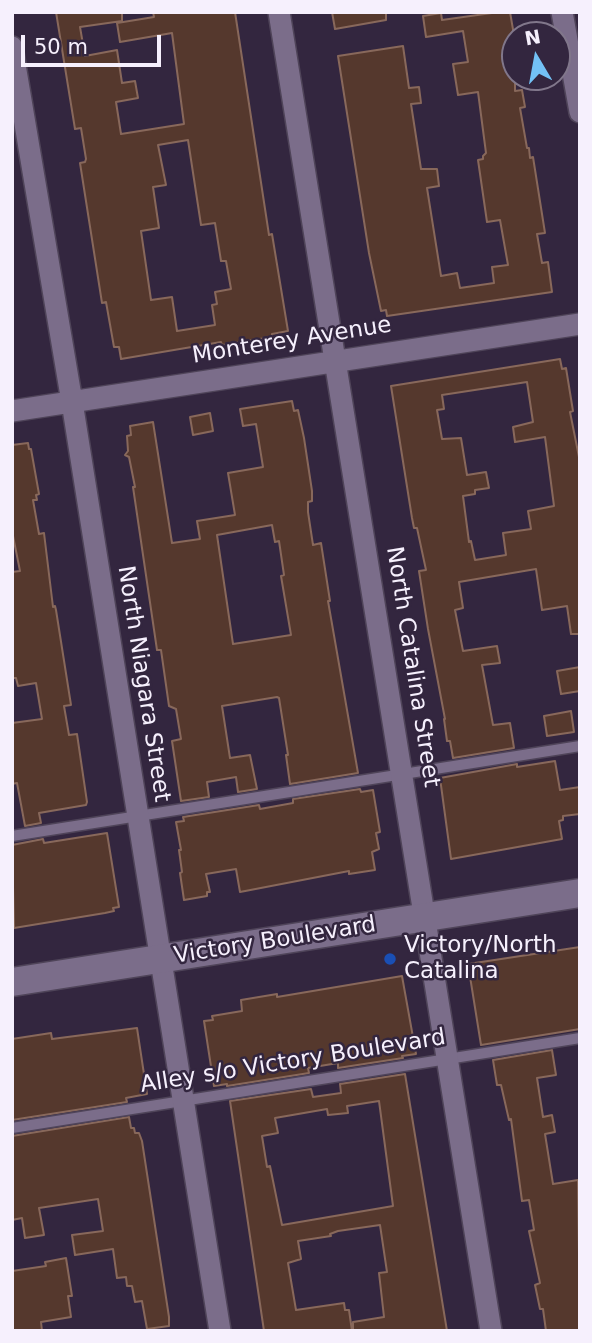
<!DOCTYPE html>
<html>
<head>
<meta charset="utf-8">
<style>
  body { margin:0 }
  #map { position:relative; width:592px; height:1343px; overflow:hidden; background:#33263f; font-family:"DejaVu Sans",sans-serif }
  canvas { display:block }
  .frame { position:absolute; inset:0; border:14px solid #f6f0fd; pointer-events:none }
  .north { position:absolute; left:501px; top:21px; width:70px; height:70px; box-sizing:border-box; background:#33263f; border:2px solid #81778b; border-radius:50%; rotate:350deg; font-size:19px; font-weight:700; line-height:28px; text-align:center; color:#f6f0fd }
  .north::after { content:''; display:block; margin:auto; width:24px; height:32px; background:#73c1f5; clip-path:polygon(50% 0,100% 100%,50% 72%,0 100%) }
  .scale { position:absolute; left:21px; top:35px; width:140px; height:32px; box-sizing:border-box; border:4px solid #f6f0fd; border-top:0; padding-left:9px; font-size:21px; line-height:24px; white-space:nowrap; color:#f6f0fd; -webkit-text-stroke:5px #33263f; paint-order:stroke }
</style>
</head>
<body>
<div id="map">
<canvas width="592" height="1343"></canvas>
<div class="frame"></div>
<div class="north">N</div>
<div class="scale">50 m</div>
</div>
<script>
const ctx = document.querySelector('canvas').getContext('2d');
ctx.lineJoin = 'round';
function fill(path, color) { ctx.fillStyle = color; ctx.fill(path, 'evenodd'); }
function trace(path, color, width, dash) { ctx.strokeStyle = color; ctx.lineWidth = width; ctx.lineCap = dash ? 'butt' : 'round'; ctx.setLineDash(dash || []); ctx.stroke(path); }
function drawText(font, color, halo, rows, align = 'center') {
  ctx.font = font + ' "DejaVu Sans",sans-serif'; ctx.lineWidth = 5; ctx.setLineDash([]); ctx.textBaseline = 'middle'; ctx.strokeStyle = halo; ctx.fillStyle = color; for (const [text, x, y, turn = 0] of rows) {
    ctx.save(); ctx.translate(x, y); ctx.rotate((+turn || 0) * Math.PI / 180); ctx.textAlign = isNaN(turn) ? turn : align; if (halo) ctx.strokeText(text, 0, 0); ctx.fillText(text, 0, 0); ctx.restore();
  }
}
const building = new Path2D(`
  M56,12H122V21L80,27L85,56L117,50L122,83L135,81L138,98L116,102L121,134L184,124L172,33L120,42L117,23L154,17L153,12H235L269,235L272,234L288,331L272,334V337L222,345L221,342L121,359L119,347H114L106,302L102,303L80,163L85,162L86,159L81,128L75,129ZM188,140L201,225L215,223L221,261H226L231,289L215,292L217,304L212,305L215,325L177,331L172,297L151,300L141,231L159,228L153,187L166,185L158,145Z
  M332,12H386V20L335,29Z
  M499,12H510L515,41V91L522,90L525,107L520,108L527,148H529L530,158L533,157L545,233L537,234L542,263L548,262L552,292L387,316L386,310L381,311L369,253L338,56L403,46L409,88L419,87L421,103L411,104L421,169H437L439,186L427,188L441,276L457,273L460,288L494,283L492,267L508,265L500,220L487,222L478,160L483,159V156L486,153L478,92L458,95L453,64L468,62L463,31L426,37L423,16L441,13L442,20Z
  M560,359L562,369L566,368L573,411L570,412L580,462V634H571L567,606L542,610L536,569L459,582L463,608L455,610L463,651L497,646L500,663L482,665L493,725L510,723L514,748L453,758L450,741H447L444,719H445L428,629L419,571L426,570L417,528H414L412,518L391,386ZM527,382L533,422L513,427L515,442L545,437L554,506L528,511L531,529L503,533L506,555L475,560L471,541L469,542L463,496L475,494V490L489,488L486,472L467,475L461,438L442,439L437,410L444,409L442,395Z
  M292,401L294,411L298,410L304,438L312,491V501L308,502V512L313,545L321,543L330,601H328L358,773L290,784L286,755H288L279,698L277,697L222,706L230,758L250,755L257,789L238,792L236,777L207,782L209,797L181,801L172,741L181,739L176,709L169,706L161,650H157L133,487H135L129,457L125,455L128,451L127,436L131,435L130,426L153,422L172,543L200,539L197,521L235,515L228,473L263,467L256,424L243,426L240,409ZM272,525L275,542L279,541L284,575L281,576L291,635L233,644L217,535Z
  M210,413L213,431L193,435L190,417Z
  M28,443L29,449H31L39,494L36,495L37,500H33L39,534L44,533L53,607L55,606L56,610L71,705L64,706L69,735L77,734L87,802L86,805L39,813L41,823L25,826L17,783L12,784V723L42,719L36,683L18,686L16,678H12V572L20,571L12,531V445Z
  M580,667V691L561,694L557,671Z
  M571,711L574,732L547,736L544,716Z
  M555,761L560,790L580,787V814L563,816V820L559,821L562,839L451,859L440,778L517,764V767Z
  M360,789L361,792L373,790L380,832L376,833L379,849L372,852L375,870L349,874V871L240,892L236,869L206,874L210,892H207V896L184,900L180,873L182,872L179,850H181L176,822L184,821L183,817L259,805L260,809L293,803V799Z
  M107,833L119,907L113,908L114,911L105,913L14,928L12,845L43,839L44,843Z
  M580,947V1029L481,1045L468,964Z
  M402,976L416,1054L402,1056L403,1058L338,1068V1063L308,1068L309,1073L227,1086V1084L214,1086L204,1021L213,1020L212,1016L242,1011L241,1000L277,994V997Z
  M137,1028L147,1094L126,1098L127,1102L12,1120V1039L51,1033L52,1039Z
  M552,1050L556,1075L537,1078L543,1117L552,1115L555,1132L545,1134L553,1184L578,1180L580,1331H546L543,1309H540L535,1285L540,1283L529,1231L534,1230L529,1200L522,1201L511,1119L509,1120L501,1085H497L493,1060Z
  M405,1074L447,1331H353V1322L384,1317L379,1273L387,1272L380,1225L338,1231L330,1234L331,1236L298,1241L301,1259L288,1263L296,1310L344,1303L345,1310H349L352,1331H264L230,1101L311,1089L313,1097L341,1093L340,1084ZM379,1101L393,1206L282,1225L270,1166L267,1167L262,1136L278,1133L275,1118L327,1109L328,1115L348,1113L347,1106Z
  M129,1117L131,1128H134L135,1133H139L142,1141L169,1317V1326L147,1329L142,1301L135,1302L132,1286H127L126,1277L117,1278L113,1249L75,1255L72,1235L103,1231L98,1199L39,1208L44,1235L25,1238L22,1218L12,1220V1136Z
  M66,1258L72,1296H68L71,1317L41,1322L42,1331H12V1271L46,1266L45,1262Z`);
const lane = new Path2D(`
  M12,836L580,746
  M12,1128L580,1038`);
const street = new Path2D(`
  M279,12L491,1331
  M562,12L580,112
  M12,47L72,402L220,1331
  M12,411L580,324`);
const secondary = new Path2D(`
  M12,982L580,893`);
const markers = [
  [390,959,7,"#1a4fb4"]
];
const streetNames = [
  ["Monterey Avenue",292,341,-9],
  ["North Catalina Street",412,667,81],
  ["North Niagara Street",143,684,81],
  ["Victory Boulevard",275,941,-9],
  ["Alley s/o Victory Boulevard",293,1062,-9]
];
const poiNames = [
  ["Victory/North",404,946],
  ["Catalina",404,972]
];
fill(building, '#55382d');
trace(building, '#88685b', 2);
trace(lane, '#4f4459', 13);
trace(street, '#4f4459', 24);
trace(secondary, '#4f4459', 31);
trace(lane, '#7b6d8a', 10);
trace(street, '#7b6d8a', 21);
trace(secondary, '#7b6d8a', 28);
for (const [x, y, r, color] of markers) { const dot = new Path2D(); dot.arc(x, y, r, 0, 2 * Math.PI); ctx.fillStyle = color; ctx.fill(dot); trace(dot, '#33263f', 2.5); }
drawText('23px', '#f6f0fd', '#33263f', streetNames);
drawText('23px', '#f6f0fd', '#33263f', poiNames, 'left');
</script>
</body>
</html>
